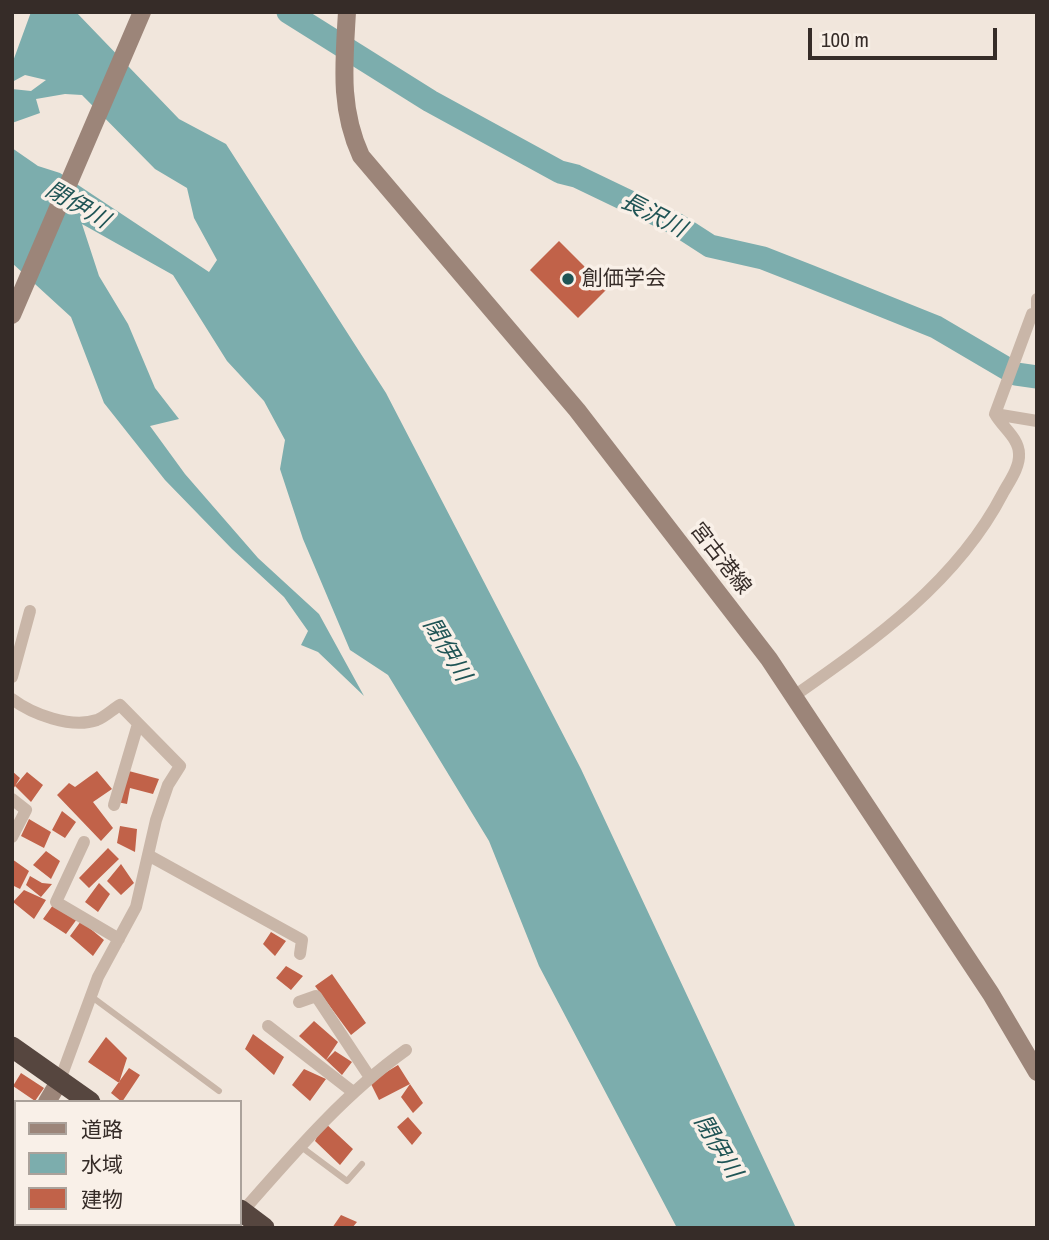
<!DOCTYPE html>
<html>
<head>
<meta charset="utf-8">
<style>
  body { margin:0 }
  #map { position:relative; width:1049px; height:1240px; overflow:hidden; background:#f1e6dc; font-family:"Archivo Narrow","Noto Sans JP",sans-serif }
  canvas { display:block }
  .frame { position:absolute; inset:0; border:14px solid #362c28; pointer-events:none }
  .legend { position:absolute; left:14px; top:1100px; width:228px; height:126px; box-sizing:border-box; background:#f9f0e8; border:2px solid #aba29b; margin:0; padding:9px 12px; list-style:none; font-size:21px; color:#362c28 }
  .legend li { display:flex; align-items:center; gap:14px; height:35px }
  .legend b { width:35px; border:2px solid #aba29b }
  .scale { position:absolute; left:808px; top:28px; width:189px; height:32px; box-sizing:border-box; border:4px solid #362c28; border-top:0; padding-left:9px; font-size:21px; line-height:24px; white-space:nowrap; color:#362c28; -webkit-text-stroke:5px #f9f0e8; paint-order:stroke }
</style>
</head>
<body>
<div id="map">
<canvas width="1049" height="1240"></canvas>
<div class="frame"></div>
<ul class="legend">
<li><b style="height:9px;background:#9c8579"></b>道路</li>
<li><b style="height:19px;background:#7cadad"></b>水域</li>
<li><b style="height:19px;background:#c16249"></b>建物</li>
</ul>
<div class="scale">100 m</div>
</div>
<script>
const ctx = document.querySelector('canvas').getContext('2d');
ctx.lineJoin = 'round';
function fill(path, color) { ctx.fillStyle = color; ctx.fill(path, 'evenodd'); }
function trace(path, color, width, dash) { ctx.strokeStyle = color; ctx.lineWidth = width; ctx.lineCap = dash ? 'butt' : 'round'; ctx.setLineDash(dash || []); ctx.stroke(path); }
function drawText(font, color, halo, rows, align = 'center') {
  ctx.font = font + ' "Archivo Narrow","Noto Sans JP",sans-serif'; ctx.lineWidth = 7; ctx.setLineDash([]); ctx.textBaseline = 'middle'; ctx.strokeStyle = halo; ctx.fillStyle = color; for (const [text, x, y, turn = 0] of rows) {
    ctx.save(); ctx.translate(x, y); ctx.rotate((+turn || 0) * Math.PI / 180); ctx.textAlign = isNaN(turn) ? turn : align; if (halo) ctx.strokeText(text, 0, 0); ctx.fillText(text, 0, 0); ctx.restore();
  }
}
const water = new Path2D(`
  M31,12H76L179,119L226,144L386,393L581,769L796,1228H677L539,966L489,841L388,675L350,650L303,539L280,469L285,440L264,401L227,361L173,275L82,224L99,276L128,324L155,388L179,419L150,426L185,474L258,558L319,614L364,696L318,652L301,645L308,631L284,597L232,549L165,480L104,403L71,317L12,263V148L38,166L60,173L209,272L217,260L194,218L187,188L155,169L82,95L65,94L36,99L40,113L12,123V89L31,91L46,80L25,75L12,82V64Z`);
const river = new Path2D(`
  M288,12L430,101L560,172L576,176L676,224L710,246L763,258L809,276L936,327L1016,374L1037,377`);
const building = new Path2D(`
  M559,241L607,289L578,318L530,270Z
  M125,770L159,779L153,794L130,788L127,804L117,802Z
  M12,771L20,778L15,786L27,772L43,785L31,802L15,786L12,791Z
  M97,771L112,789L93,802L113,828L101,841L57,795L69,783L75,787Z
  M62,811L76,822L65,838L52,830Z
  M29,819L51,832L44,848L21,836Z
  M120,826L137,829L135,852L117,843Z
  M108,848L119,859L89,888L79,878Z
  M46,851L60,861L51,879L33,865Z
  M12,859L29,871L20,889L12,885Z
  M121,864L134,883L121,895L107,881Z
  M30,876L42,883L52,884L41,897L26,885Z
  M99,883L110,894L98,912L85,902Z
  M24,890L46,900L34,919L13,902Z
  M53,905L77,919L66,934L43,919Z
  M81,921L104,940L93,956L70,936Z
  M271,932L286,941L275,956L263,944Z
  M286,966L303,976L291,990L276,978Z
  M332,974L366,1023L351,1035L315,986Z
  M314,1021L338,1042L326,1060L299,1036Z
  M253,1034L284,1057L274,1075L245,1049Z
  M106,1037L127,1058L119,1083L88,1062Z
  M335,1051L352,1062L342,1075L326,1060Z
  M398,1065L410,1084L379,1100L370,1082Z
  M129,1068L140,1075L122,1102L111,1093Z
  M304,1069L326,1079L310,1101L292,1085Z
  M21,1073L44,1088L35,1101L13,1086Z
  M410,1084L423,1103L413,1113L401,1097Z
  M408,1117L422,1133L412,1145L397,1127Z
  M324,1122L353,1149L340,1165L315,1141Z
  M341,1215L357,1222L352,1228H332Z`);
const lane = new Path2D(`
  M92,997L219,1091
  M300,1146L347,1181L362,1164`);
const street = new Path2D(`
  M1037,299V308
  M995,414L1037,421
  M12,677L30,611
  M794,696C874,640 957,582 1003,493C1009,482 1020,467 1019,454C1019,438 1002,427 995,414L1032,314
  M12,699C32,714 71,729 97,720C105,717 113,709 120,705L180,766L168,785L156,820L136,907L98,977L60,1080
  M12,799L26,810L12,837
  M114,805L138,724
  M84,842L56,902L119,939
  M148,855L302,940L300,954
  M299,1002L316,996L369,1076
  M268,1026L353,1092
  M242,1212C293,1154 343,1095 406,1050
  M12,1215L16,1217
  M27,1224L33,1228`);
const secondary = new Path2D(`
  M347,12C344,64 339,108 361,156L577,410L769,659L991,994L1037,1072
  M12,315L142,12
  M47,1102L60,1080`);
const highway = new Path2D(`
  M12,1047L90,1102
  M240,1210L264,1228`);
const rail = new Path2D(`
  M12,1164L16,1166
  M121,1224L127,1228`);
const markers = [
  [568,279,7,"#1f5455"]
];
const poiNames = [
  ["創価学会",582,279]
];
const streetNames = [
  ["宮古港線",720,559,52]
];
const waterNames = [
  ["閉伊川",77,206,30],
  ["長沢川",653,216,27],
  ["閉伊川",446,650,59],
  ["閉伊川",717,1147,59]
];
fill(water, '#7cadad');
trace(river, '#7cadad', 23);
fill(building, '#c16249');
trace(lane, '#c9b6a8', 6);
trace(street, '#c9b6a8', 12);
trace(secondary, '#9c8579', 18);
trace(highway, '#56463f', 21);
trace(rail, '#362c28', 6);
trace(rail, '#f9f0e8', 3.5, [10]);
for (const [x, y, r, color] of markers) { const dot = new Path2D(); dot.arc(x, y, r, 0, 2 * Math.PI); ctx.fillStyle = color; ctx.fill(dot); trace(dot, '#f9f0e8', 2.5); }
drawText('21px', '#362c28', '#f9f0e8', poiNames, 'left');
drawText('21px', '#362c28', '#f9f0e8', streetNames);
drawText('italic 23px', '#1f5455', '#f9f0e8', waterNames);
</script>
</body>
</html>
